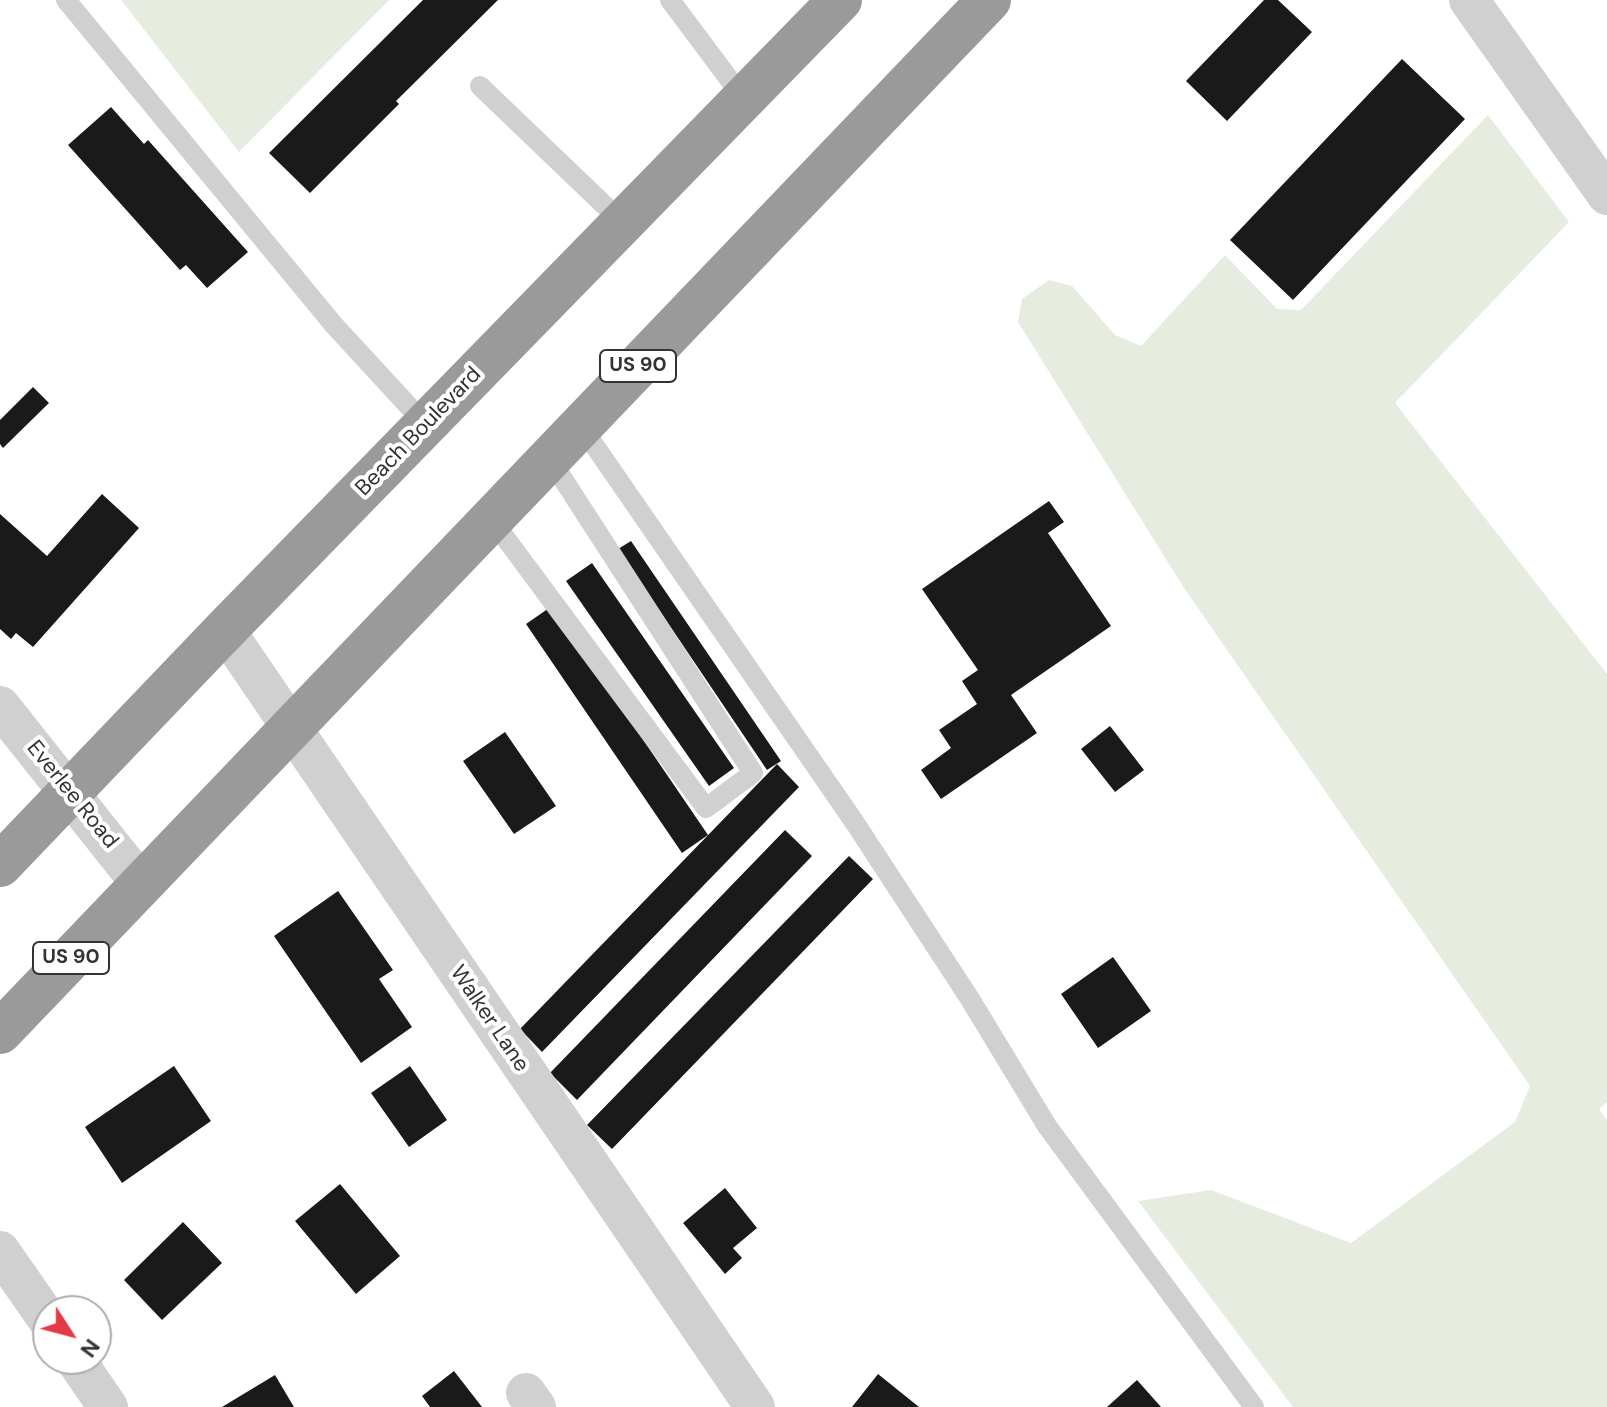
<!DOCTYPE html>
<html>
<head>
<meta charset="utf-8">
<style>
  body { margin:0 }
  #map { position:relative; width:1607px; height:1407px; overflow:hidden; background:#fff; font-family:"DM Sans",sans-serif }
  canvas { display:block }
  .north { position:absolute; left:32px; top:1295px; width:80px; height:80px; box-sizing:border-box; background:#fff; border:2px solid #adadad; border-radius:50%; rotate:126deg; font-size:22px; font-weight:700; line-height:32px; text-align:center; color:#333 }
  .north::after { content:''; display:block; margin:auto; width:28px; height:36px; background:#e63946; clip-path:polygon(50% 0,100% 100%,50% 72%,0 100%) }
</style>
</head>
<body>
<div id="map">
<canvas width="1607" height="1407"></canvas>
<div class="north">N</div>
</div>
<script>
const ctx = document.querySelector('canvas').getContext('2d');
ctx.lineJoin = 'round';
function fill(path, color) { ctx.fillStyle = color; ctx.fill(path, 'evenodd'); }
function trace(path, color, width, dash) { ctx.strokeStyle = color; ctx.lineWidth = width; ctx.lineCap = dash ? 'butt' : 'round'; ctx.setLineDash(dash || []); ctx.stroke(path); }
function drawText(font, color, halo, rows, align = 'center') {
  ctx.font = font + ' "DM Sans",sans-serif'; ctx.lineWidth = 8; ctx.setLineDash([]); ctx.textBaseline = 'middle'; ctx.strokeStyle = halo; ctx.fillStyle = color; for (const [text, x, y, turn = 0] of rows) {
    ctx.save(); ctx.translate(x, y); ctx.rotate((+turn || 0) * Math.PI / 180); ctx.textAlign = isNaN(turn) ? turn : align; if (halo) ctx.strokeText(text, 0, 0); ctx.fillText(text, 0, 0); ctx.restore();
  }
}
const green = new Path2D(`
  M121,0H389L239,152Z
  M1488,115L1569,222L1395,403L1607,674V1102L1599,1109L1607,1121V1407H1293L1138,1201L1211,1190L1351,1243L1515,1122L1530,1086L1184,588L1018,322L1022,299L1049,280L1072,286L1115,335L1141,346L1225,255L1277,309L1301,310Z`);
const building = new Path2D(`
  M423,0H498L396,101L399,104L310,193L269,153Z
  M1264,0H1278L1312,32L1227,121L1186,81Z
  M1402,59L1465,119L1293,300L1230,240Z
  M111,107L144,144L148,140L248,252L207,288L186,265L180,270L68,145Z
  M33,387L49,403L3,448L0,444V420Z
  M102,494L139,528L33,647L16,633L11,639L0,629V514L47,556Z
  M1049,501L1064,522L1048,533L1111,626L1011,695L1037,733L941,799L921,770L951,748L939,730L977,704L962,681L978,670L922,589Z
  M631,541L781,761L767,770L618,549Z
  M592,563L734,768L709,786L566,581Z
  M552,606L708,835L682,853L526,624Z
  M1110,726L1144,770L1115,792L1081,749Z
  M505,732L556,806L514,834L463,761Z
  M777,764L799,787L542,1052L520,1029Z
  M785,830L812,856L577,1100L550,1073Z
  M849,856L873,879L612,1149L587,1125Z
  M338,891L393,970L379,979L412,1027L361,1063L274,936Z
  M1113,957L1151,1011L1098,1048L1061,994Z
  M174,1066L211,1121L122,1183L85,1127Z
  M410,1066L447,1120L409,1147L371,1093Z
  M340,1184L400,1256L356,1294L295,1221Z
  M725,1188L757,1228L733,1248L742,1258L725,1274L683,1223Z
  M183,1222L222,1263L162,1320L124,1280Z
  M454,1371L482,1407H430L422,1396Z
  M878,1374L919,1407H852Z
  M275,1375L294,1407H222Z
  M1137,1380L1161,1407H1107Z`);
const lane = new Path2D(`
  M66,0L333,324L426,425
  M670,0L744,99
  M480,86L623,223
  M581,426L855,823L970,999L1047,1126L1254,1407
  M492,520L706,808L753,773L550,459`);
const street = new Path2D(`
  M1469,0L1607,195
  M225,630L755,1407
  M0,706L142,885
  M0,1251L48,1320
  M75,1359L108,1407
  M526,1393L536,1407`);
const highway = new Path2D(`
  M0,865L225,630L840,0
  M0,1032L989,0`);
const shields = [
  [638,366,76],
  [71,958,76]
];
const shieldNames = [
  ["US 90",638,366],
  ["US 90",71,958]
];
const streetNames = [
  ["Beach Boulevard",419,432,-46],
  ["Everlee Road",72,795,51],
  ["Walker Lane",489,1019,56]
];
fill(green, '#e6ecdf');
fill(building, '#1a1a1a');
trace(lane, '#d0d0d0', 20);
trace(street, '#d0d0d0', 40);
trace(highway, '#9a9a9a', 44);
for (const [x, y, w] of shields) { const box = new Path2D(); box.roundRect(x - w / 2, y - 16, w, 32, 6); ctx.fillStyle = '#fff'; ctx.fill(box); trace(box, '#333', 2); }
drawText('bold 20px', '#333', null, shieldNames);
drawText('22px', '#333', '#fff', streetNames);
</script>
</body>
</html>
